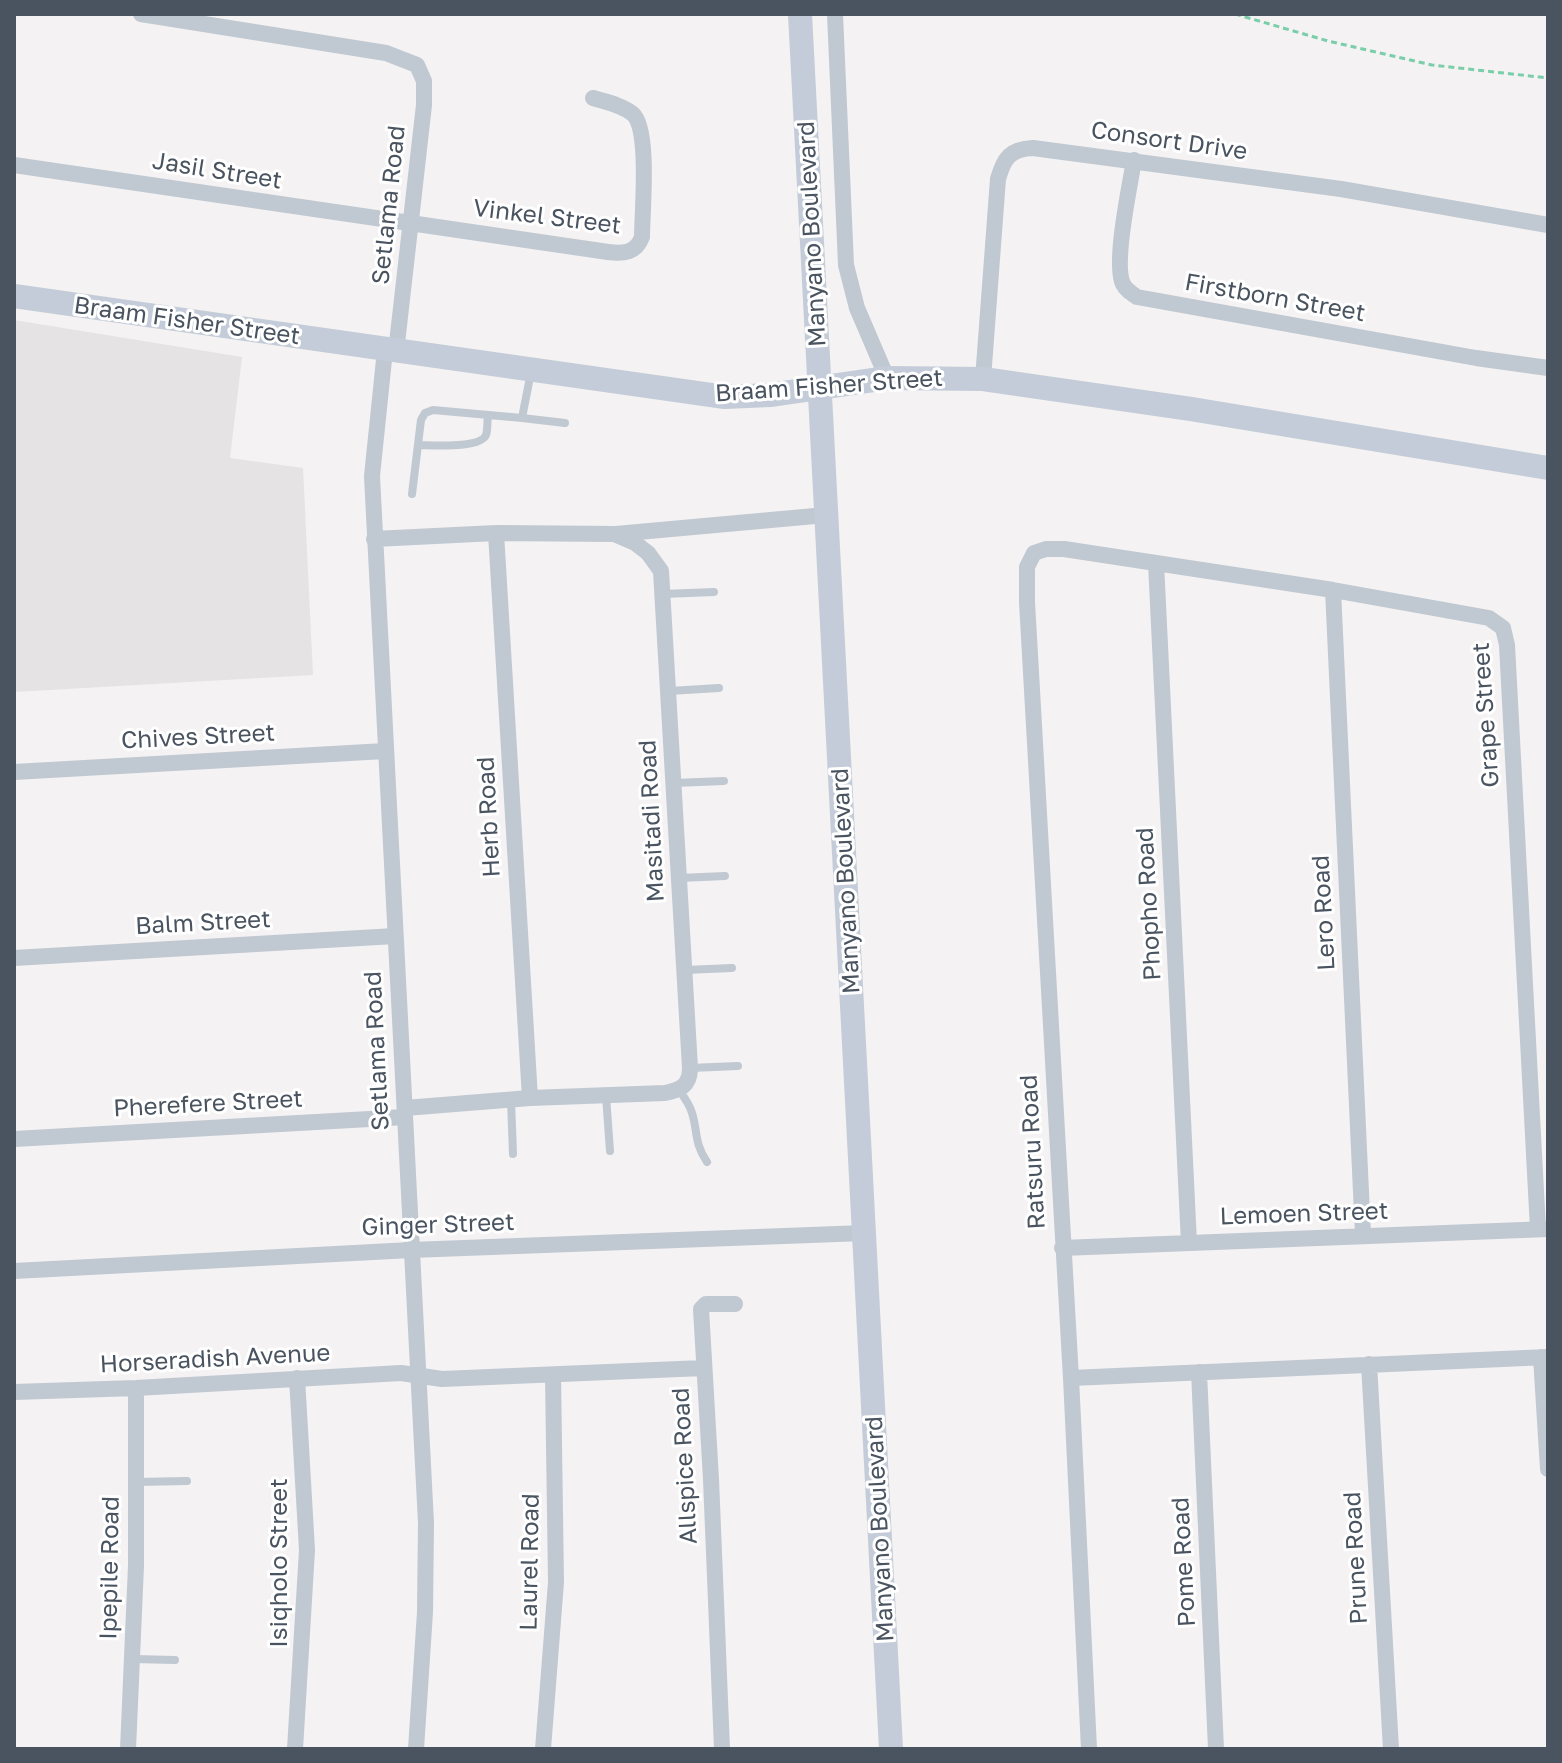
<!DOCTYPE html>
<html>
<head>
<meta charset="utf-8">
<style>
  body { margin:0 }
  #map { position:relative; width:1562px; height:1763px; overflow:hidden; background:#f4f2f2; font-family:"Golos Text",sans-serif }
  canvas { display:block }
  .frame { position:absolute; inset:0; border:16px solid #495460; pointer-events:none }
</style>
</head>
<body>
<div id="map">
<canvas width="1562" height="1763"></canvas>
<div class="frame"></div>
</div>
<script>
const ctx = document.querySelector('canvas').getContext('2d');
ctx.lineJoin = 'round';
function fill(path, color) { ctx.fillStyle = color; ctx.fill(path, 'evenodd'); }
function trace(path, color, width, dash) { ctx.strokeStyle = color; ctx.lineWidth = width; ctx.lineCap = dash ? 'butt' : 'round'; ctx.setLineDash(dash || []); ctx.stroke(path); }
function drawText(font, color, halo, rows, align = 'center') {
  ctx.font = font + ' "Golos Text",sans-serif'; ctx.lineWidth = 6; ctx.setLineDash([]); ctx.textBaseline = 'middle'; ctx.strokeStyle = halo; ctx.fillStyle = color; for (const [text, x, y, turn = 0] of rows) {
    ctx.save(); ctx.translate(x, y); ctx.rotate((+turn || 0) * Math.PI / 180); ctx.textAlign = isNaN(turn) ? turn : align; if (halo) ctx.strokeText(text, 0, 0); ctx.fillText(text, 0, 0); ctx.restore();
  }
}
const education = new Path2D(`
  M14,320L242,357L230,458L303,468L313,675L14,692Z`);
const path = new Path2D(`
  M1235,14L1328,41L1432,65L1548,78`);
const lane = new Path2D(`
  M531,372L522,418L565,423
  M418,445C432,445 480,449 486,435C488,429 487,421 488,415
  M412,494L421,420L425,413L433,410L522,418
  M663,594L714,592
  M669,691L719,688
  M674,783L724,781
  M679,878L725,876
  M685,970L732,968
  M690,1068L738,1066
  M679,1090C684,1097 690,1105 692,1113C698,1132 694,1143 707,1162
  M606,1096L610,1151
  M511,1100L513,1154
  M136,1482L187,1481
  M133,1659L175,1660`);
const street = new Path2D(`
  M141,14L386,53L417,65L424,81V105L396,352
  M835,14L846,265L857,308L887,378
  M1134,160C1130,186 1113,263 1123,284C1126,290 1131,293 1137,297L1476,358L1548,368
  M14,165L608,252C624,254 636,253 642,237C642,212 650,130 633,114C622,105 606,102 593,98
  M385,350L372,476L426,1523L425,1612L416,1749
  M983,379L998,179C1004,158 1010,149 1033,148L1341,189L1548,225
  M496,533L530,1098
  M616,534L826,515
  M374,539L496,533L614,534L635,543L648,553L661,571L690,1068C690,1086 680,1090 665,1093L530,1098L405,1108
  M1156,563L1189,1243
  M1333,590L1363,1235
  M14,772L385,751
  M14,958L395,936
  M14,1139L405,1117
  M1062,1248L1548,1229
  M14,1271L411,1250L864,1233
  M1541,1357L1548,1469
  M1369,1364L1391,1749
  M1199,1372L1216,1749
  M1071,1378L1548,1357
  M14,1392L136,1388L401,1373L442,1379L703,1368
  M128,1749L136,1566V1388
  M295,1749L307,1550L297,1378
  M543,1749L556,1582L553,1375
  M722,1749L711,1479L701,1309L706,1304H735
  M1089,1749L1071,1378L1027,602V567L1034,553L1046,549H1064L1333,590L1489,618L1503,628L1507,645L1538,1229`);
const secondary = new Path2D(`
  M800,14L891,1749
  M14,296L725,397L770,395L887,378L983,379L1191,409L1548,468`);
const streetNames = [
  ["Consort Drive",1169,141,8],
  ["Jasil Street",217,171,9],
  ["Setlama Road",389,205,-84],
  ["Vinkel Street",547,217,7],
  ["Manyano Boulevard",812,234,-93],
  ["Firstborn Street",1275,298,10],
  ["Braam Fisher Street",187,321,8],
  ["Braam Fisher Street",829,386,-4],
  ["Grape Street",1486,715,-94],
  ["Chives Street",198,737,-3],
  ["Herb Road",489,817,-93],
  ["Masitadi Road",652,821,-93],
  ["Manyano Boulevard",846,881,-93],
  ["Phopho Road",1149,904,-93],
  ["Lero Road",1324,913,-93],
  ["Balm Street",203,923,-3],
  ["Setlama Road",377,1051,-93],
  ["Pherefere Street",208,1104,-3],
  ["Ratsuru Road",1033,1152,-93],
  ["Lemoen Street",1304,1214,-2],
  ["Ginger Street",438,1225,-2],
  ["Horseradish Avenue",215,1359,-3],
  ["Allspice Road",685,1466,-93],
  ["Manyano Boulevard",880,1529,-93],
  ["Prune Road",1356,1558,-93],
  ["Laurel Road",530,1562,-89],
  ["Pome Road",1184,1562,-93],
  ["Isiqholo Street",279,1563,-90],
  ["Ipepile Road",110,1568,-89]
];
fill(education, '#e5e3e4');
trace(path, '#7aceaa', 3, [6, 4]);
trace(lane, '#c0c8d1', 8);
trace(street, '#c0c8d1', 16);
trace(secondary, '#c3ccd8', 24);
drawText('24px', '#495460', '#fff', streetNames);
</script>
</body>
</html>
